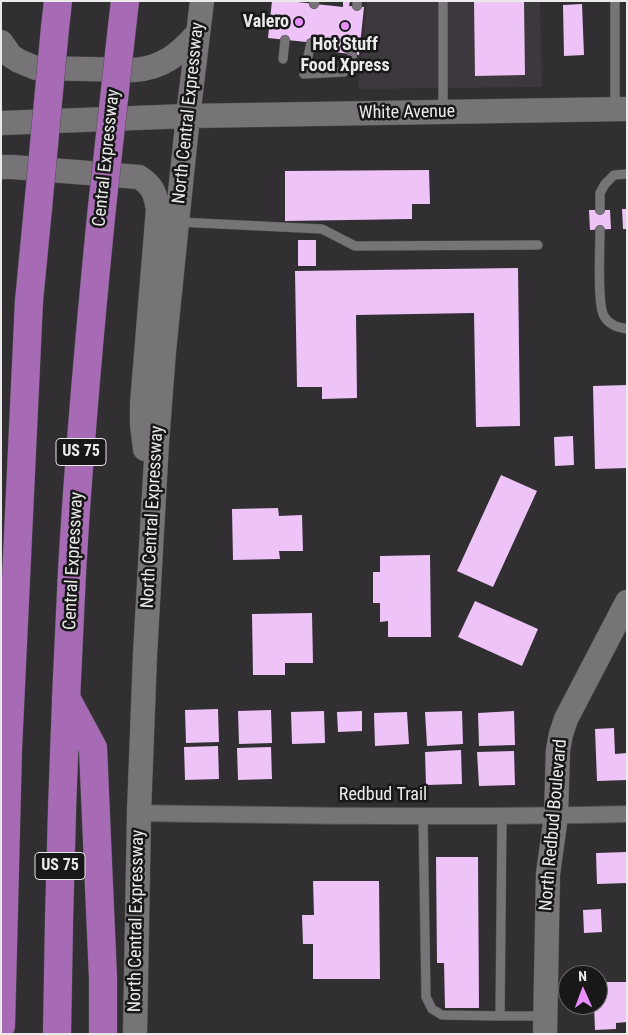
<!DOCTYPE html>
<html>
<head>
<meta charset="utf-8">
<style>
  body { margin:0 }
  #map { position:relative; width:628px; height:1035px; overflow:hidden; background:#312f31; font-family:"Roboto Condensed",sans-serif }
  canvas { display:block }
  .frame { position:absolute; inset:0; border:2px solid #ebeaeb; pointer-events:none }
  .north { position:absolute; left:558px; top:965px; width:50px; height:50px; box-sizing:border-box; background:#181819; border:1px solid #6c6c6d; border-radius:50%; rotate:358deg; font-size:14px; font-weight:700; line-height:20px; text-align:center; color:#ebeaeb }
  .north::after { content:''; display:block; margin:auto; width:18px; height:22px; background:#e98efe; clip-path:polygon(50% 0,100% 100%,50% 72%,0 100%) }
</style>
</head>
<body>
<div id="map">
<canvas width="628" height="1035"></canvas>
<div class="frame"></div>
<div class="north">N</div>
</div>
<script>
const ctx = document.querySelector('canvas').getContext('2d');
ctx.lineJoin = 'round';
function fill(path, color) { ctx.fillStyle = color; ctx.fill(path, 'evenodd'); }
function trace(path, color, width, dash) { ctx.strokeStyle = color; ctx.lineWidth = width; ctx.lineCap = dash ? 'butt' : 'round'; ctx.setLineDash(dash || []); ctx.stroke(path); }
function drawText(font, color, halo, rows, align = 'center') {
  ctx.font = font + ' "Roboto Condensed",sans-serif'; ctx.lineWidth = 5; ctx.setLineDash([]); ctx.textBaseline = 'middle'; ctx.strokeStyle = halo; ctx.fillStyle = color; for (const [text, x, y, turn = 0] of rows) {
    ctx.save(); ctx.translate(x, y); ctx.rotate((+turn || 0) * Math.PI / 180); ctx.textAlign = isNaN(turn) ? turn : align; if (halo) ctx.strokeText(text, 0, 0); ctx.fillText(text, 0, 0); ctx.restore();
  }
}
const built = new Path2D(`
  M367,1H540L542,87L358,89Z`);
const building = new Path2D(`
  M272,1H288L343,7V1H350L349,6L364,7L359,55L334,52L335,45L268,38Z
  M474,1H524L525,75L475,76Z
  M582,4L584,55L564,56L563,5Z
  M429,170L430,204H412V219L285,221V171Z
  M622,209H627V229H623Z
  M589,210H610L611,229L590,230Z
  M298,240H316V266H298Z
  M518,268L520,426L476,427L474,313L356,315L357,398L322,399V387H297L295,271Z
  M627,385V468L595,469L593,386Z
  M573,436L574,465L555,466L554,437Z
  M501,475L537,491L493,587L457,571Z
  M278,508L279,516L302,515L303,551H279L280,559L233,560L232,509Z
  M430,555L431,637H388V621L380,622V603H373V572H380V556Z
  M475,601L538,629L522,666L458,637Z
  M312,613L313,663H285V675H253L252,614Z
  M218,709L219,742L186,743L185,710Z
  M271,710L272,743L239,744L238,711Z
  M324,711L325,743L292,744L291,712Z
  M362,711V731L338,732L337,712Z
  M462,711L463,744L427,746L425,712Z
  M514,711L515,745L479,746L478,713Z
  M407,712L409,744L375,746L374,713Z
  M614,728L615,754L627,753V780L597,781L595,729Z
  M218,746L219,779L185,780L184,747Z
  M271,747L272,779L238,780L237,748Z
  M461,750L462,784L426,785L425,752Z
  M514,751L515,785L479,786L477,752Z
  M627,852V883L597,884L596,853Z
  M436,857H478L479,1008H445L444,963H437Z
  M313,881H379L380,979H313V944H303L302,915H314Z
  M601,909L602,932L584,933L583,910Z
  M605,982H627V1022L616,1023V1029L595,1030L594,1005H598V994H605Z`);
const lane = new Path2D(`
  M615,1V109
  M314,4L315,1
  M357,6V1
  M311,43L304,74L344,72L352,58V54
  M283,59L285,40
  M443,111V1
  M600,210V193L605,184L614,175L627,174
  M178,222L322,229L355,246L538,245
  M600,230C600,246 597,305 604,316C609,325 617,327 627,329
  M423,815L426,997L432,1009L442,1015L500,1016
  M502,816L500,1016H544`);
const street = new Path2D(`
  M139,813C301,816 464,818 627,814`);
const secondary = new Path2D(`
  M1,42L11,56L19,61L36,68L134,70C163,68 179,54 197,34
  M1,123L188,116L627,109
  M1,167H12L139,177C153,186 155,193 158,209L142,404V424L145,449
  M135,1034L139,813L145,655L157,442L164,351L177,222L188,116L202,1
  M545,1034L548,874L556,816L558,750L561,734L566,719L627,602`);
const highway = new Path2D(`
  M122,27L125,1
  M55,28L58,1
  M66,698L93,748L103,978V1034
  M1,1026L8,749L29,301L38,208
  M57,1034C59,880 64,726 72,572C79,450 90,328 102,207`);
const highwayBridge = new Path2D(`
  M102,207L122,27
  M38,208L55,28`);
const markers = [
  [299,22,5,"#e98efe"],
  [345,26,5,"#e98efe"]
];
const shields = [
  [81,452,50],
  [60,866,50]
];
const shieldNames = [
  ["US 75",81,452],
  ["US 75",60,866]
];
const poiNames = [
  ["Valero",289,22],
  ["Hot Stuff",345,45,"center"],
  ["Food Xpress",345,66,"center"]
];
const streetNames = [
  ["North Central Expressway",189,113,-84],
  ["White Avenue",407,113,-1],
  ["Central Expressway",107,158,-84],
  ["North Central Expressway",153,517,-87],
  ["Central Expressway",74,561,-87],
  ["Redbud Trail",383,795],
  ["North Redbud Boulevard",554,825,-85],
  ["North Central Expressway",137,921,-89]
];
fill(built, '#3d373e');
fill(building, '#eec3f8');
trace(lane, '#504e50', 10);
trace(street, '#504e50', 18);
trace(secondary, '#504e50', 25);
trace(highway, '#504e50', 29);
trace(lane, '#777477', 9);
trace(street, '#777477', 16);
trace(secondary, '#777477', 24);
trace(highway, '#a76bb5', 28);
trace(highwayBridge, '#504e50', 29, []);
trace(highwayBridge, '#a76bb5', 28);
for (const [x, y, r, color] of markers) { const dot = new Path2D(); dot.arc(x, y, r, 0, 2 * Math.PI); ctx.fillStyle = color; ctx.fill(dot); trace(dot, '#181819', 2); }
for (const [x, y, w] of shields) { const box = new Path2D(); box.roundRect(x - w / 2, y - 13.5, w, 27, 4); ctx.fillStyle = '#181819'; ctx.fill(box); trace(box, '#ebeaeb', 1); }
drawText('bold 16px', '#ebeaeb', null, shieldNames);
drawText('bold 18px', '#ebeaeb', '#181819', poiNames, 'right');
drawText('18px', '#ebeaeb', '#181819', streetNames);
</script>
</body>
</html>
